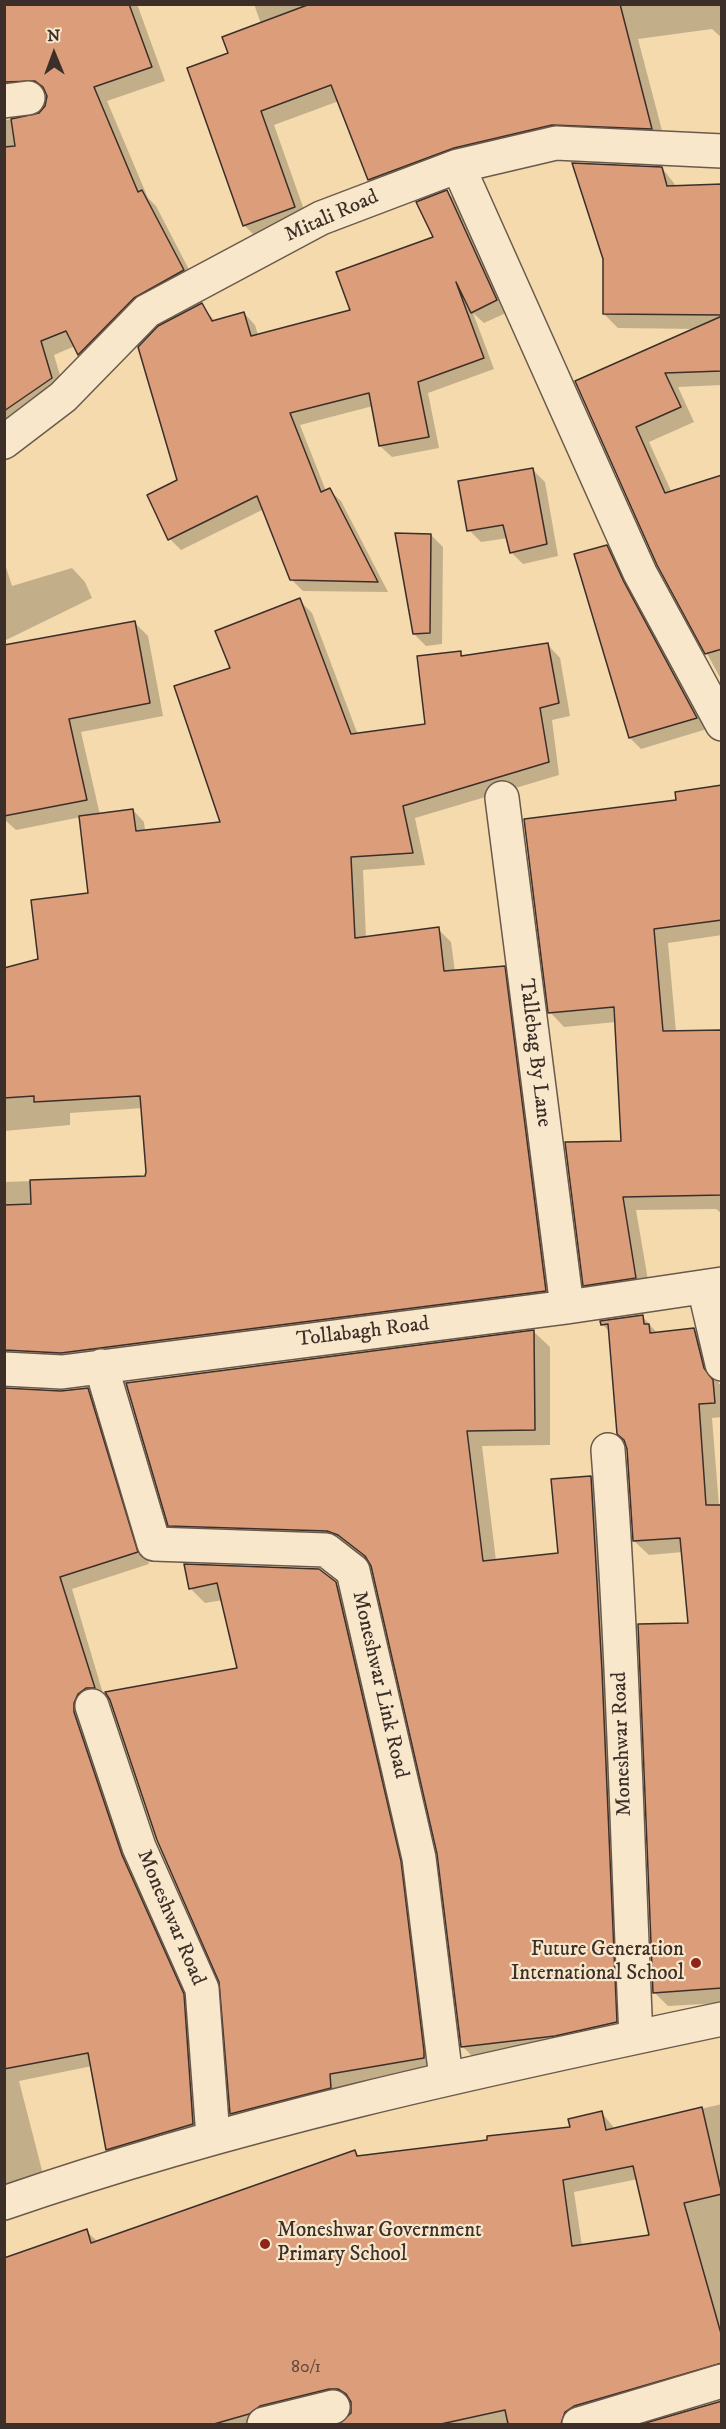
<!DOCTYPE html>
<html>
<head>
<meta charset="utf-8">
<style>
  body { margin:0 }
  #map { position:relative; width:726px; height:2429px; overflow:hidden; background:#f4daad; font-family:"IM FELL DW Pica",serif }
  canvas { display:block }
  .frame { position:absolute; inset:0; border:6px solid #3c2f2a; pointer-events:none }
  .north { position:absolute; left:24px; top:24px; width:60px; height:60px; -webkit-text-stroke:4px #f8e7ca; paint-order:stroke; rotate:359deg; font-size:16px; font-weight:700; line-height:24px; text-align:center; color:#3c2f2a }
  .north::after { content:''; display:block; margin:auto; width:21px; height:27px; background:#3c2f2a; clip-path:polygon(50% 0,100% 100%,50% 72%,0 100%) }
</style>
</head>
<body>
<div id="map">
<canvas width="726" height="2429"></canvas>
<div class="frame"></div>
<div class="north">N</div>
</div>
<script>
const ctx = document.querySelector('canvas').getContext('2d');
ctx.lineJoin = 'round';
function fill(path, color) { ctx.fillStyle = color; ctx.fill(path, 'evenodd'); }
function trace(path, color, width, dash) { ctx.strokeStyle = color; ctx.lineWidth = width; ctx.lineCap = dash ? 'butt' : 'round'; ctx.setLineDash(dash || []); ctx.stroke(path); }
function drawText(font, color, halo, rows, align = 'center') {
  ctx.font = font + ' "IM FELL DW Pica",serif'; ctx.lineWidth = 4.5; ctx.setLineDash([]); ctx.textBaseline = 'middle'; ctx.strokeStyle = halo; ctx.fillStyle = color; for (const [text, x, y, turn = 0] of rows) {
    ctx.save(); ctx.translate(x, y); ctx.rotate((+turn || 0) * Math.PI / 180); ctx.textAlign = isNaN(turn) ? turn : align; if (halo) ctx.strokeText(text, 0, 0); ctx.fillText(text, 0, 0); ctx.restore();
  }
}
const shadow = new Path2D(`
  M4,4H137L165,81L107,101L148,198L156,206L197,285L93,368L75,346L54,355L65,392L4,435V120L31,118L40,114L46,106L47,94L41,93L4,103Z
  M254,4H722V38L712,29L638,39L665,142L567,138L383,193L369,179L339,101L274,125L308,221L258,239L244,225L230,54L261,24Z
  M662,168L677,187L722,186V385L678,387L694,422L649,442L672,493L722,477V681L658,564L577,382L698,329L618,328L604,314Z
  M447,192L458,203L508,312L484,323L473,313L494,369L428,393L439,448L392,457L380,446L373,406L300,425L326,491L329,490L341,501L388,592L303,591L291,579L264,509L181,550L170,539L201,305L216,322L244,313L255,325L258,335L352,311L435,237Z
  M533,470L545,482L558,556L523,564L511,552L508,538L481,542L469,530Z
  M431,535L443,547L442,644L426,646L414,634Z
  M607,547L618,558L707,729L641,749L630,738Z
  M4,561L12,586L72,568L85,582L92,598L4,641Z
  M299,600L312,613L358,735L426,725L460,653L464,657L548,645L560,658L570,716L552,720L559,775L415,818L425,865L363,870L366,938L438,929L451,942L455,972L504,968L517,981L558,1303L4,1368V1182L147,1177L143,1108L70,1113V1125L4,1131V970L40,960L187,863L222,823L232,669Z
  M135,623L148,636L163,716L81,732L100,815L133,810L144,822L148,854L81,817L16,830L4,819V647Z
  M722,787V935L668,943L676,1032H722V1214L716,1209L636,1210L650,1292L599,1299L585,1285L623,1142L616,1022L564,1027L550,1012L678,801Z
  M642,1316L657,1333L694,1329L708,1344L719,1384H722V1417L712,1418L719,1506H722V2003L668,2006L654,1992L690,1625L683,1552L649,1555L634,1541L628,1448L610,1332L603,1325Z
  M534,1332L550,1347V1445L482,1446L496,1561L559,1555L590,1478L606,1494L632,2038L478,2062L462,2046L439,1854L371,1563L355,1551L344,1546L185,1541L169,1525Z
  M4,1389L61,1392L87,1389L100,1402L149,1564L72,1589L196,2008L205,2137L120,2162L107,2149L92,2066L19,2081L46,2186L4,2201Z
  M186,1565L335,1583L351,1598L415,1878L439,2073L247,2129L232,2114L239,1669L223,1600L205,1603L190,1588Z
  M722,2104V2380L577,2424H342L353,2412L352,2401L272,2418L262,2424H4V2278L86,2231L98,2242L355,2152L360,2157L572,2129L602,2113L615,2129ZM638,2179L651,2236L582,2246L574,2192Z
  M722,2402V2424H648Z`);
const building = new Path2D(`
  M4,4H129L152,67L94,87L138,192L142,190L184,270L134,298L78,355L66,331L41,341L52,378L4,411V147L15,146L11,119L39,113L45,106L47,96L43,87L35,81L5,82Z
  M310,4H620L652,129L552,125L454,148L368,180L331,85L261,111L295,207L243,226L187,68L228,53L222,37Z
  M572,163L662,167L667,186L722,184V315L603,314V259Z
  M447,190L497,300L471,313L456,282L484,358L418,382L429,437L379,446L369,393L290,413L321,492L330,488L378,582L290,580L257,496L168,540L147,495L177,480L138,347L158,326L202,303L212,321L244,312L251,336L350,310L336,272L433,237L416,202Z
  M722,316V371L665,373L681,407L636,427L665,493L722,475V649L705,654L657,565L575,381Z
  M533,468L547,544L510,553L503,525L467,531L458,481Z
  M395,533L431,534L430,633L413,634Z
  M607,545L624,582L697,718L629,738L574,554Z
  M300,598L351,734L425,724L417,656L461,651V656L548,643L559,703L540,708L549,762L403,806L413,853L351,857L355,938L439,927L444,971L505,966L546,1291L61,1353L4,1350V1205L31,1204L30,1180L145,1176L146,1172L140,1096L34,1102V1096L4,1098V968L38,959L31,900L88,893L79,816L133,809L136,831L220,822L174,686L230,668L215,631Z
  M135,621L150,703L69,719L87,800L4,816V645Z
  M722,785V920L654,929L663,1031L722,1030V1195L623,1197L636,1278L583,1286L565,1142L621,1141L614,1007L548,1013L524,819L676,800L675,792Z
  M643,1315L644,1324H649L650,1333L694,1328L704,1368L713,1380L715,1403L699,1404L706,1505H722V1988L653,1993L638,1624L688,1623L680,1538L633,1541L627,1449L624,1440L617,1434L608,1324L601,1325L600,1321Z
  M534,1330L535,1430L467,1431L483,1561L558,1553L551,1479L591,1476L602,1671L617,2022L555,2036L461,2047L437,1854L371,1566L365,1556L338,1535L327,1531L168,1526L126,1383Z
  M4,1388L61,1391L88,1388L138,1552L60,1577L95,1688H86L78,1694L74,1703V1712L122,1855L184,1994L193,2124L106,2150L88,2053L4,2069Z
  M184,1564L319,1569L336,1582L401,1861L424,2051V2058L330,2074L331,2088L230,2114L219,1982L157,1840L110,1700L105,1692L237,1668L217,1583L189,1589Z
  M702,2107L722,2194L684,2203L722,2337V2363L574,2406L565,2412L561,2424H508L505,2410L441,2424H339L351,2413V2402L346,2394L338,2389H329L260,2406L249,2414L214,2424H4V2258L87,2229L91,2243L355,2150L357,2156L487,2140V2136L570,2127L568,2119L602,2111L606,2130ZM633,2166L649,2235L572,2246L563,2180Z
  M722,2401V2424H642Z`);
const minor = new Path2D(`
  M4,101L28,98
  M458,166L640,573L722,724
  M4,442L63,397L147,311L321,218L458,166L556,143L722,151
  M502,798L567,1307
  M704,1287L722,1364
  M101,1366L154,1544L326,1550L353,1571L419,1858L446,2078
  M4,1369L62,1372L567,1307L722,1284
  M608,1450C623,1646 627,1842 636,2037
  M92,1706L139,1847L202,1989L213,2137
  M4,2203C238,2122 480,2070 722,2019
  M264,2424L333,2407
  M579,2424L722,2381`);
const markers = [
  [696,1963,6,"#8f2418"],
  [265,2244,6,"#8f2418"]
];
const numberNames = [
  ["80/1",306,2368]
];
const streetNames = [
  ["Mitali Road",332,217,-24],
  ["Tallebag By Lane",534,1053,83],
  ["Tollabagh Road",363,1333,-7],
  ["Moneshwar Link Road",379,1685,77],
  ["Moneshwar Road",623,1744,-92],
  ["Moneshwar Road",170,1918,67]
];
const poiNames = [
  ["Future Generation",684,1951],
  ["International School",684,1975],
  ["Moneshwar Government",277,2232,"left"],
  ["Primary School",277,2256,"left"]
];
fill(shadow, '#0003');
fill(building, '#db9d7a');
trace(building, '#3c2f2a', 1.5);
trace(minor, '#6a5a4b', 36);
trace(minor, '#f8e7ca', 33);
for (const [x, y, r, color] of markers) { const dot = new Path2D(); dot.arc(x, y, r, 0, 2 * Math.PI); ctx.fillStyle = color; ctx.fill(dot); trace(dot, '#f8e7ca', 2); }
drawText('18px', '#644a3e', null, numberNames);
drawText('21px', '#3c2f2a', '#f8e7ca', streetNames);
drawText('21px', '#3c2f2a', '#f8e7ca', poiNames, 'right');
</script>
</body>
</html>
